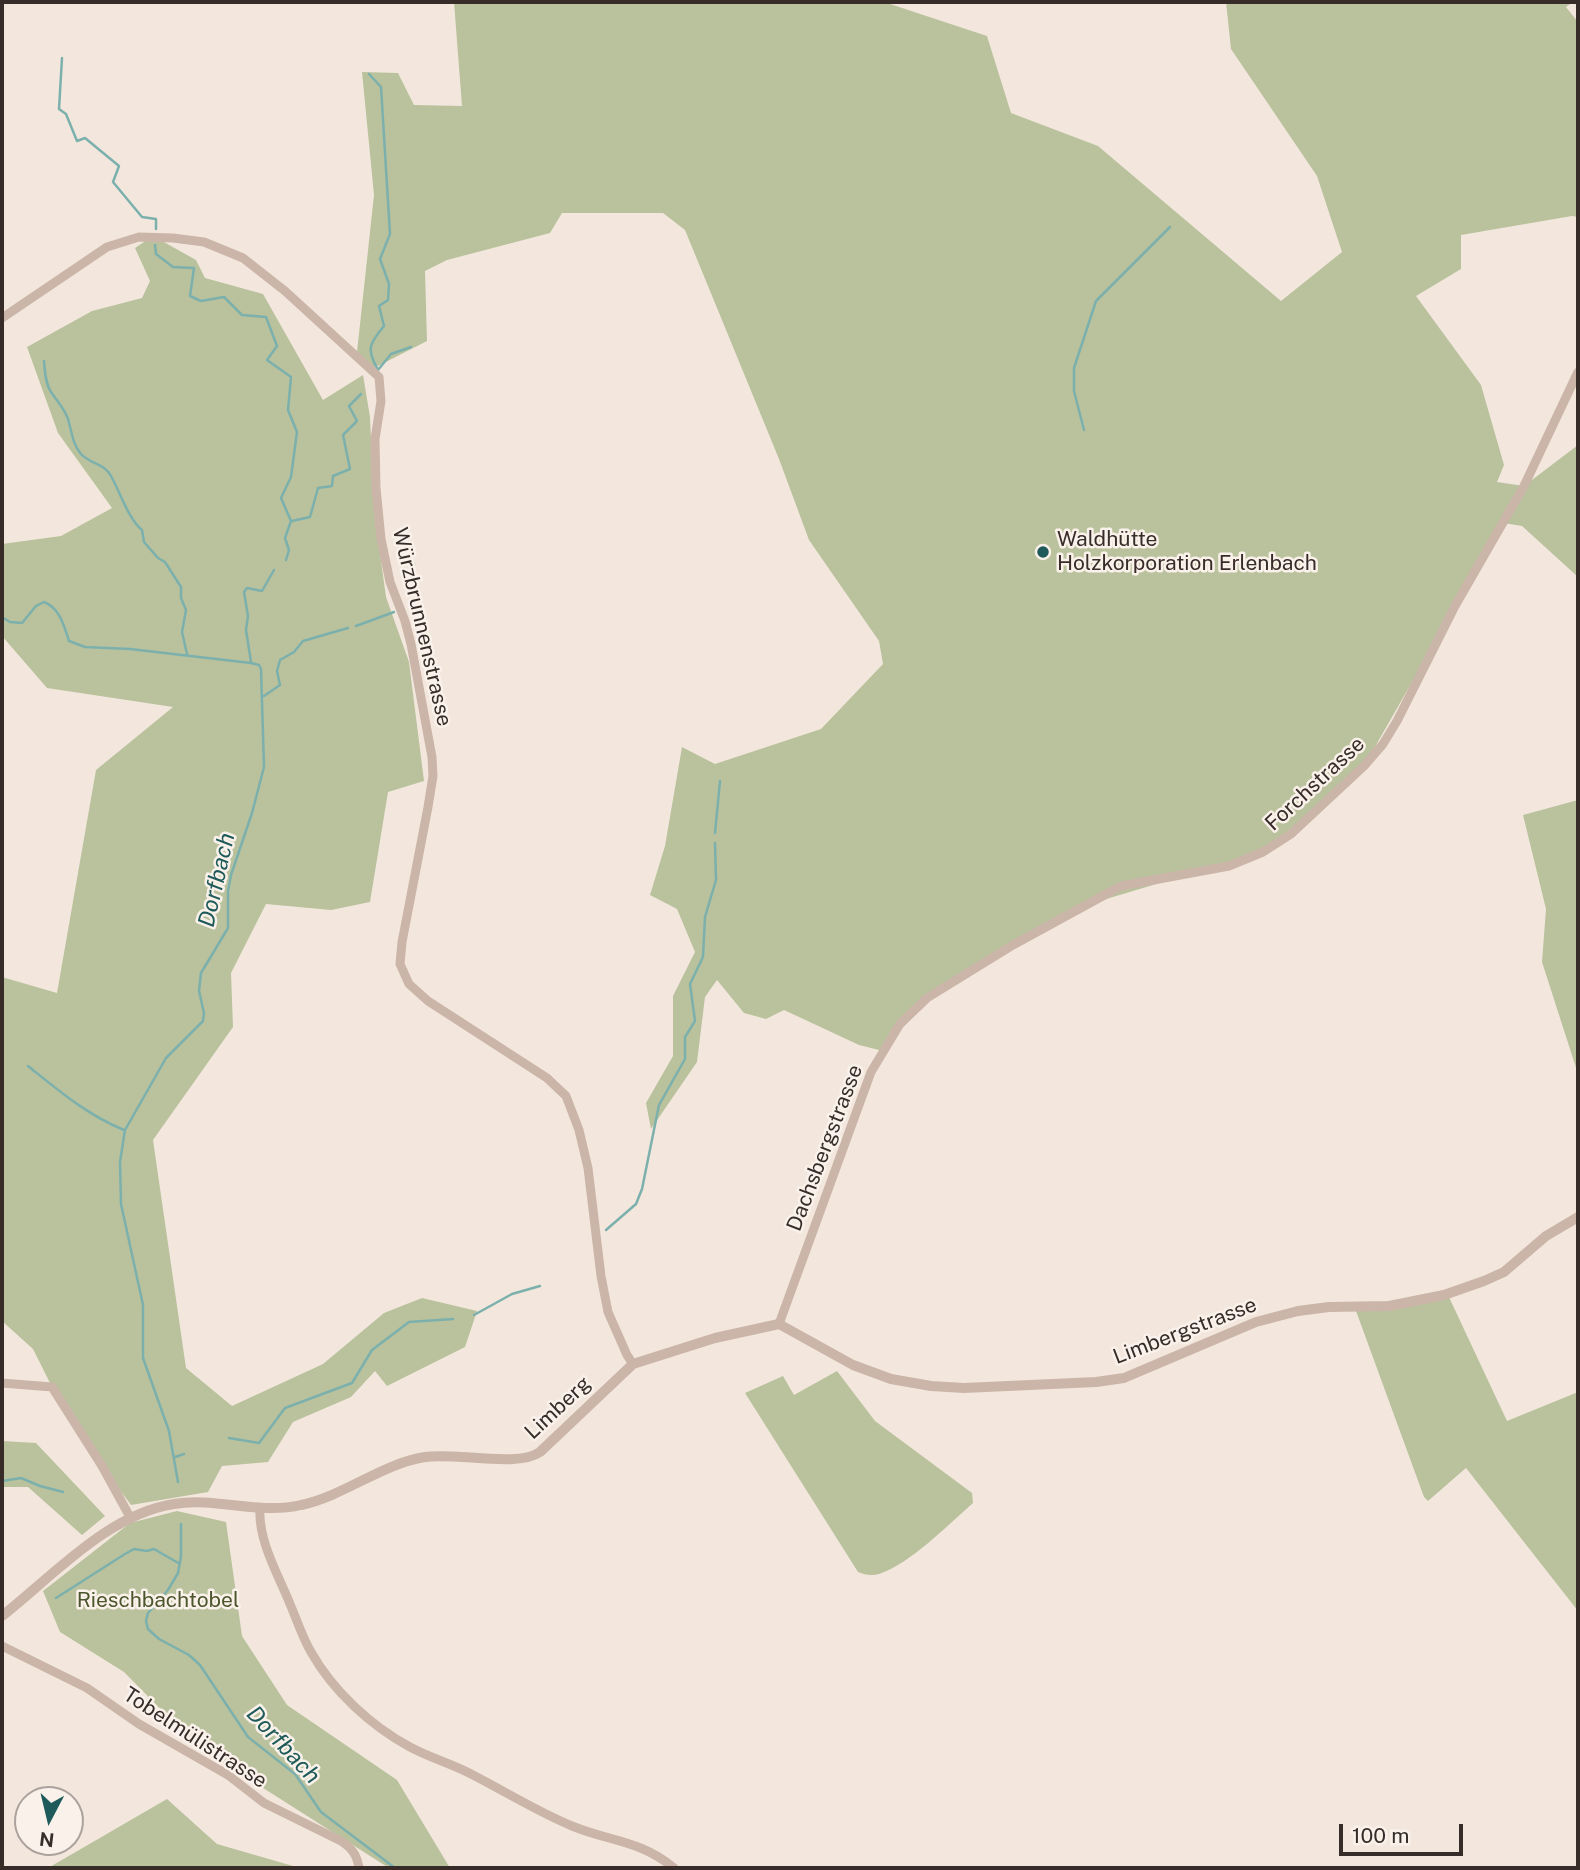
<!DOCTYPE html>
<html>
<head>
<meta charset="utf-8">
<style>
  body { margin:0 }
  #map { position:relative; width:1580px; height:1870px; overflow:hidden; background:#f3e7dd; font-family:"Public Sans",sans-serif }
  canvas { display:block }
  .frame { position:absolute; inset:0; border:4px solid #382c29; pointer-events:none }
  .north { position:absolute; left:14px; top:1786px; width:70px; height:70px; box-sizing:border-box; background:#faf1ea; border:2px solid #aca29d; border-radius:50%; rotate:187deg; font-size:19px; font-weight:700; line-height:28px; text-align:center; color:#382c29 }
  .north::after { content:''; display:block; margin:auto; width:24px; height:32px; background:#1e5a59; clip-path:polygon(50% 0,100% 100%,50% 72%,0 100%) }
  .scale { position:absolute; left:1339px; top:1824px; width:124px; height:32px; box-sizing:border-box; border:4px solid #382c29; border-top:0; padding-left:9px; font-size:21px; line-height:24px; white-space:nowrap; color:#382c29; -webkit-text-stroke:5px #faf1ea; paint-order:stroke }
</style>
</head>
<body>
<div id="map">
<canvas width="1580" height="1870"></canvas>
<div class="frame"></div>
<div class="north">N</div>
<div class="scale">100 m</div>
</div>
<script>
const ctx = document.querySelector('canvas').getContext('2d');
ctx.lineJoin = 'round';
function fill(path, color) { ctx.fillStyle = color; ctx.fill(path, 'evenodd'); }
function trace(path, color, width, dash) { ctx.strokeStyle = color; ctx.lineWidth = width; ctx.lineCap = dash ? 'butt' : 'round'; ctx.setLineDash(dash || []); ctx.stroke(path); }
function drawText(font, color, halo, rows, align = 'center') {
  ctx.font = font + ' "Public Sans",sans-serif'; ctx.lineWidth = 5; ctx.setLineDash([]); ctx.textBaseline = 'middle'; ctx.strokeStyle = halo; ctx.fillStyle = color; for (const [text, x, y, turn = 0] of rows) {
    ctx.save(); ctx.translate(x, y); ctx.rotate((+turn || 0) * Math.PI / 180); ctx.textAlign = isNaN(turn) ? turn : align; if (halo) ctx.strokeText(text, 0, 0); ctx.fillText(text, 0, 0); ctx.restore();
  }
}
const green = new Path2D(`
  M454,2H884L987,36L1011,113L1098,146L1281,301L1342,252L1317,176L1231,49L1226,2H1573L1566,7L1578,22V217L1572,216L1461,235V269L1416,296L1481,385L1504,465L1497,482L1524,486L1578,445V577L1522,526L1503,523L1364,766L1263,852L1093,903L927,998L883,1051L859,1045L784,1010L766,1019L744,1013L717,980L705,997L697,1062L651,1129L646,1103L673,1056V996L695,952L677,909L650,895L665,846L682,747L715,764L821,729L883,664L879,641L809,540L779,459L685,230L663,213H562L550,233L447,260L425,271L427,341L374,368L357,352L374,195L362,72L398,73L414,105L462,106Z
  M153,236L196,260L205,278L263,294L323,400L363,375L370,417L374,510L386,597L409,662L424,781L388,792L370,902L331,910L266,904L231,973L233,1027L153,1140L186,1368L232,1406L323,1364L384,1313L422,1298L477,1311L465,1347L387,1386L375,1371L351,1397L293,1422L268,1462L222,1466L208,1492L131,1505L102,1466L52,1387L33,1349L2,1321V977L57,993L96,770L173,707L47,688L2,636V544L61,536L112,508L58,433L27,347L92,311L142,298L150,281L135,248Z
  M1578,800V1074L1542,962L1546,909L1523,815Z
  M1448,1295L1507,1421L1578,1392V1611L1466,1468L1428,1501L1424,1497L1356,1311Z
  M837,1371L875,1421L972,1493L973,1503C949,1524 910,1564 879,1574C872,1576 865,1575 858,1572L745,1393L783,1376L794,1395Z
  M2,1441L36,1443L105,1516L82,1535L28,1487H2Z
  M177,1511L226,1522L242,1636L287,1705L397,1780L450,1868H389L197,1746L124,1672L60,1632L43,1591L130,1523Z
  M167,1799L217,1844L300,1868H48Z`);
const stream = new Path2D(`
  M62,58L59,109L66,114L77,141L85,138L119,166L113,182L142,217L156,219V229
  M369,74L381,87L390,234L380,259L389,284L388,300L379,306L384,326C369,344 366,349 378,370L391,354L411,347
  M155,245L156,254L173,267L194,268L190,296L201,301L224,297L242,315L266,317L277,346L267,360L291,377L288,410L297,432L291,477L281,498L291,521L285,538L289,550L286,560
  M44,361C45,371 45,383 51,392C57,401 64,408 68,419C72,432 72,443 81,454C90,464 104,463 111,476C120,492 129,520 142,530L144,542L158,558L165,562L181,587V598L186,610L182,632L187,654
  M1084,430L1074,391V368L1096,301L1170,227
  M292,521L310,517L318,488L332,486L333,476L350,469L343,435L357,421L349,406L361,394
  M2,617L10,622L22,623L36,606L44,602C60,608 64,626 69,641L85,647L130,649L251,663L259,665L261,669L264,767L252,813L231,875L228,891V928L201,973L199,991L204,1013L203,1021L166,1058L125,1130L120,1162L121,1204L143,1305V1358L169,1431L178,1482
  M356,626L394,612
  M251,662L246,630L248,616L244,592L247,588L262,591L274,570
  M264,696L280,685L277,671L280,660L294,652L303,641L348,628
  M715,833L720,781
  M28,1066C58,1090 87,1115 124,1130
  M606,1230L636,1204L642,1189L659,1105L685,1059V1037L695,1021L690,984L703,957L705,917L716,880L715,843
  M474,1315L512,1294L540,1286
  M229,1438L259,1443L285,1408L352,1383L372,1350L409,1322L453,1319
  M175,1457L184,1454
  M2,1481L21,1478L40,1486L63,1492
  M181,1524V1556L178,1573L168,1590L148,1613L146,1621L148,1629L159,1639L189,1655L200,1665L248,1737L295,1774L321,1812L395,1868
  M56,1598L125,1554L134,1549L147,1551L154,1549L180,1564`);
const minor = new Path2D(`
  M2,318L107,247L139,237L173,238L204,242L243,258L285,291L379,377L381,401L375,439L376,488L381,539L390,582L405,621L411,644L432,757L433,776L428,807L402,942L400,964L409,984L428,1001L547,1078L566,1096L579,1130L588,1168L601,1276L608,1312L627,1355L633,1364
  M779,1324L871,1072L900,1024L927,998L1013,945L1121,886L1229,866L1263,852L1291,834L1364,766L1383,744L1397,721L1455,606L1524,486L1578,372
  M2,1383L52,1387L102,1466L130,1517
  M260,1508C258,1541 278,1574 290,1604C297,1620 302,1637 311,1652C333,1691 371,1726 410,1747C430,1758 453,1764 473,1775C506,1792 538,1812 572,1826C611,1842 640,1840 674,1868
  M2,1646L87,1688L139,1724L228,1775L264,1803L341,1841C352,1848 357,1855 359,1868`);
const tertiary = new Path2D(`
  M2,1616C53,1576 108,1514 174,1504C216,1497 259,1515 301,1505C344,1496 381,1464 425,1457C456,1452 517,1468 540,1452L633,1364L715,1338L779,1324L853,1365L891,1379L931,1386L964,1388L1096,1382L1124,1378L1256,1322L1298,1311L1329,1307L1389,1306L1444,1295L1484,1281L1504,1272L1546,1236L1578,1217`);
const markers = [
  [1043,552,7,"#1e5a59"]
];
const poiNames = [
  ["Waldhütte",1057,540],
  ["Holzkorporation Erlenbach",1057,564]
];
const streetNames = [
  ["Würzbrunnenstrasse",422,627,77],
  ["Forchstrasse",1315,784,-43],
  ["Dachsbergstrasse",825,1148,-69],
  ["Limbergstrasse",1185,1331,-21],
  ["Limberg",558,1408,-43],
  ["Tobelmülistrasse",195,1738,33]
];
const parkNames = [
  ["Rieschbachtobel",158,1601]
];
const waterNames = [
  ["Dorfbach",217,880,-77],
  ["Dorfbach",283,1745,47]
];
fill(green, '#b9c29d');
trace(stream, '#7cb0ad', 2.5);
trace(minor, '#cbb5a9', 9);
trace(tertiary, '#cbb5a9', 10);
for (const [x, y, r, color] of markers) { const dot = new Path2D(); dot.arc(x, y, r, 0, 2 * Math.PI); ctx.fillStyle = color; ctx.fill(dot); trace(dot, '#faf1ea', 2.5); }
drawText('21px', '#382c29', '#faf1ea', poiNames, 'left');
drawText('21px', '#382c29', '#faf1ea', streetNames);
drawText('21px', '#4b562c', '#faf1ea', parkNames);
drawText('italic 23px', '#1e5a59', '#faf1ea', waterNames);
</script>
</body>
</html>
